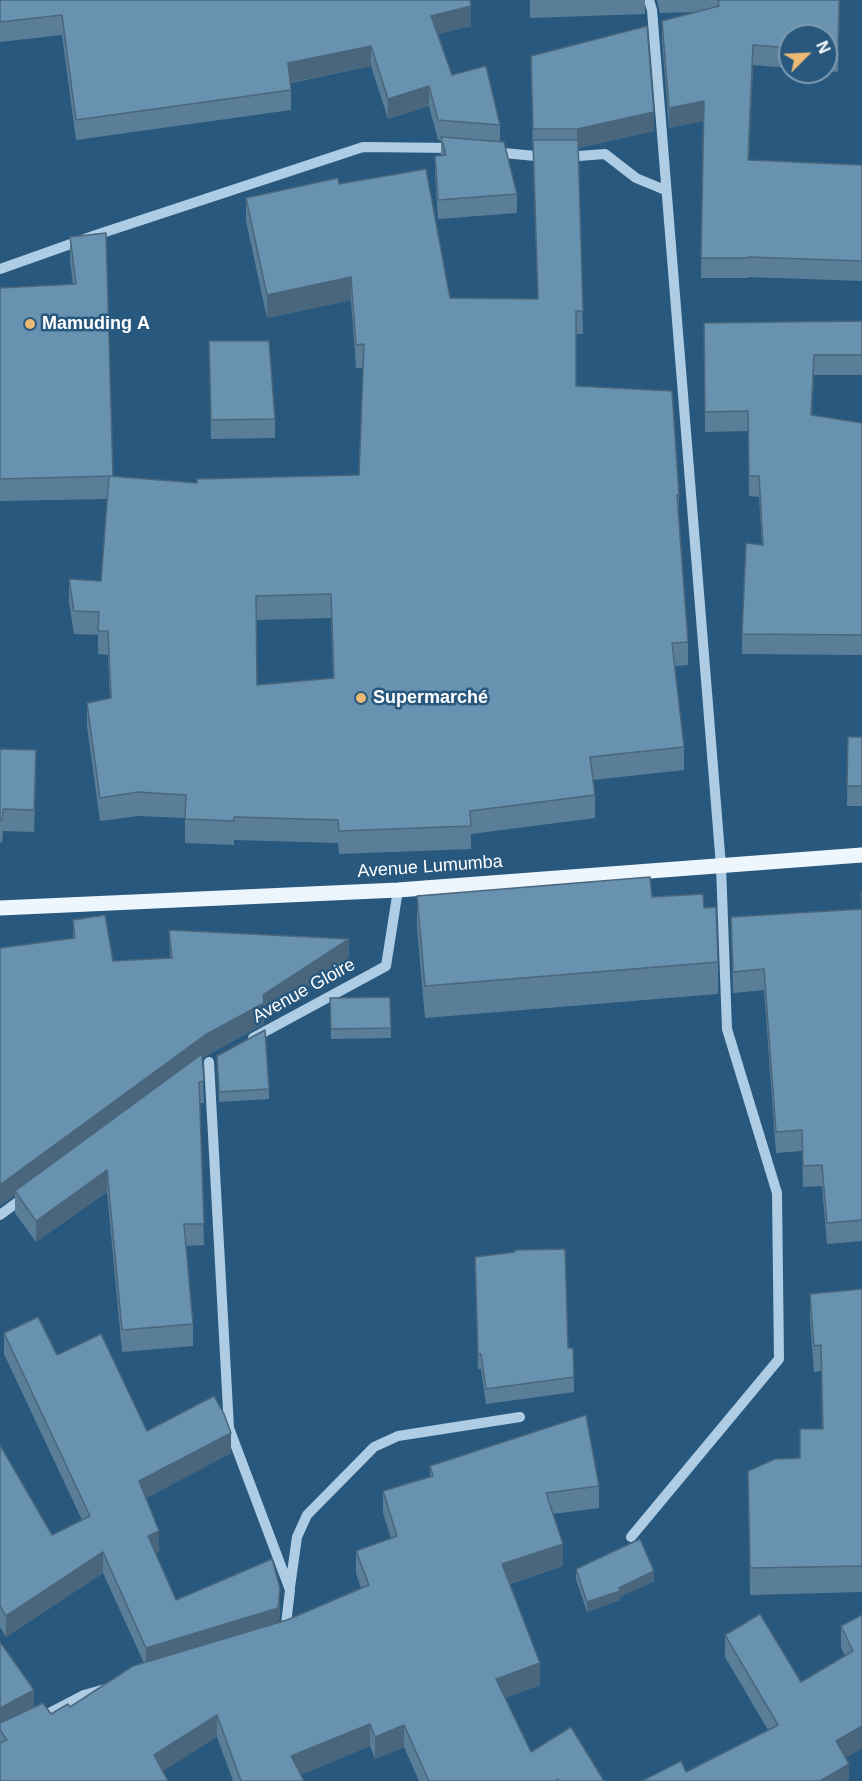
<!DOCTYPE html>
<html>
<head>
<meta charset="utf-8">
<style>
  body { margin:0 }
  #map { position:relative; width:862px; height:1781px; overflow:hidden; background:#28587d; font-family:Helvetica,sans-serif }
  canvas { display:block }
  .north { position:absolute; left:778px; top:24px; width:60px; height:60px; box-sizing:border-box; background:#28587d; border:2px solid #7e9bb1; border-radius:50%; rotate:66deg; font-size:16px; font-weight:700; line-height:24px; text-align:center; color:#fff }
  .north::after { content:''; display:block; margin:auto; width:21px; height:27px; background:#ebba74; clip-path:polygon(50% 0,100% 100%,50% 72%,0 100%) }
</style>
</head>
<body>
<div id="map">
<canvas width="862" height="1781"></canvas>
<div class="north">N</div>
</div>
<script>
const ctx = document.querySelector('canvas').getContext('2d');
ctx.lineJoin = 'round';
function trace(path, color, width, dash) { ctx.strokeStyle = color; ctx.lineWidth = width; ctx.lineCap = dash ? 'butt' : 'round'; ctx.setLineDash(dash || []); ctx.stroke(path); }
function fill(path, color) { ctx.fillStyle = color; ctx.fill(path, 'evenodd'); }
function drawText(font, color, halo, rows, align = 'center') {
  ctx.font = font + ' Helvetica,sans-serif'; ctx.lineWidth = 5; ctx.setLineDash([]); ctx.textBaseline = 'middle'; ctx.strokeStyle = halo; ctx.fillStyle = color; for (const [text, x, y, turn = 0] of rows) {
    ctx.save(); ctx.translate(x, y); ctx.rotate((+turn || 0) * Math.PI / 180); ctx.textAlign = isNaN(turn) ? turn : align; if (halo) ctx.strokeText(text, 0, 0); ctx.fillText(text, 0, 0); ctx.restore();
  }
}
const minor = new Path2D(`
  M493,152L546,157
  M565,157L605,154L636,178L665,190
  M0,269L96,235L363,147L454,148
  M253,1038L386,966L398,890
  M209,1062L229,1428L290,1590L285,1633
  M0,1215L26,1196
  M631,1537L779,1359L777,1193L727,1029L721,866L652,10L649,0
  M290,1587L297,1537L307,1515L374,1447L398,1436L520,1417
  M38,1719L84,1695L105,1689`);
const major = new Path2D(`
  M0,908L398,890L862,855`);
const wall = new Path2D(`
  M0,0L471,26L438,34L452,75L500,125V141L517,194V213L438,219L435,174V156L441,155V141L438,140L429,106L388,119L371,66L291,83V110L76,140L62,35L0,42Z
  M530,0H645V14L530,18Z
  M657,0H840L838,72L826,71V36H790V68L753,65L749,160L862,165V281L748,277V278H701L703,121L669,128L662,41V21L695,12L660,13Z
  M531,56L654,131L578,148L583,334H576V386L679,495L678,518L688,642V665L675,666L684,747V770L593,780L595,795V818L471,834V849L339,854L338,843L234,840V845L185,843V818L138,816L100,821L87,726V703L110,699L108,655L98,654V635L74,634L69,602V579L101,581L107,499L0,501V288L73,285L70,259V237L113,476L197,483L359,475L363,368H356L351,300L267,318L246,221V198L339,184L450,298L538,299L533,163ZM331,618L333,678L257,685V620Z
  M862,321V375H814L812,415L862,423V655L742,654V634L762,545L759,497L749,496L748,431L705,432L704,323Z
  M209,341L275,419V438L211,439Z
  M848,737H862V806H847Z
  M0,749L36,772L34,832L3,831L2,843L0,842Z
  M862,892V1241L827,1244L822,1186L803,1187L802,1151L776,1153L764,990L733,993L731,917L861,909Z
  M417,896L652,897L704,908L718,962V994L425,1018L417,928Z
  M73,920L113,961L170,958L169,930L349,960L264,1015V1024L202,1058L204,1103H200L204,1245L186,1246L193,1324V1346L122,1352L107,1192L36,1242L15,1213V1195L0,1206V948L73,938Z
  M390,997L391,1038L331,1039L330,998Z
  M217,1056L269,1089V1099L219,1102Z
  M475,1257L568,1348H573L574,1392L486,1404L481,1369H478Z
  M862,1289V1592L750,1595L748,1471L800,1458L822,1429L821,1371L814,1372L810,1320V1294Z
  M4,1333L57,1355L147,1431L231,1453L146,1498L159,1552L156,1553L176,1600L280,1609L279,1623L287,1620L361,1588L356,1573V1551L391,1538L383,1513V1491L430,1477V1466L599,1486V1508L553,1514L563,1566L510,1584L540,1685L505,1698L531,1752L604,1781H419L404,1747L375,1759L370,1746L300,1775L304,1781H233L217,1737L0,1781V1642L34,1707L51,1714L70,1707L144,1663L103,1573L6,1637L0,1627V1445L52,1535L82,1520L4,1354Z
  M576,1569L654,1581L620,1597V1600L587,1612L576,1579Z
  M862,1615V1748L845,1758L849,1781L686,1772L768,1730L725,1657V1635L801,1682L845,1656L841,1648V1626Z`);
const shadedWall = new Path2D(`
  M839,0H840L838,72V52Z
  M471,6V26L431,36V16Z
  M753,45V65L748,180V160Z
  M371,46V66L288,83V63Z
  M429,86V106L388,119V99Z
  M704,101V121L669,128V108Z
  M654,112V131L577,148V129Z
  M351,277V300L267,318V295Z
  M814,355V375L811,435V415Z
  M349,939V960L264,1015V1024L205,1056L17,1193L15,1191V1195L0,1206V1185L205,1035L263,995Z
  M107,1170V1192L36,1242V1221Z
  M231,1433V1453L139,1502V1481Z
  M159,1531V1552L148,1557V1536Z
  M563,1544V1566L502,1586V1564Z
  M103,1552V1573L6,1637V1616Z
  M654,1571V1581L620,1597V1600L587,1612V1602Z
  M280,1588V1609L278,1629L146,1669V1648Z
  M540,1663V1685L496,1701V1679Z
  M34,1690V1712L0,1730V1708Z
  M217,1715V1737L154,1777V1755Z
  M370,1724V1746L291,1779V1756Z
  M404,1725V1747L375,1759V1737Z
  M862,1726V1748L836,1763V1741Z
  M849,1764V1781H820Z`);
const building = new Path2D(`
  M0,0H470L471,6L431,16L452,75L486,66L500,125L438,120L429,86L388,99L371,46L288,63L291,90L76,120L62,15L0,22Z
  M718,0H839L838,52L826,51V36H790V48L753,45L748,160L862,165V261L748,257V258H701L704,101L669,108L662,21L719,6Z
  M647,26L654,112L577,129H533L531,56Z
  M441,137L504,142L517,194L438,200L435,156L446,155Z
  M533,140H578L583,311H576V386L672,391L679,495H677L688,642L672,643L684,747L590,757L595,795L470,811L471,826L339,831L338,820L234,817V821L185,819L186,795L138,792L100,798L87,703L111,698L108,631H98L99,612L74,611L69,579L101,581L109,476L197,483V479L359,475L364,344L356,345L351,277L267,295L246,198L338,178L339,184L426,169L450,298L538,299ZM331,594L334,678L257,685L256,596Z
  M106,233L113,476L0,479V288L76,284L70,237Z
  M862,321V355H814L811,415L862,423V635L742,634L746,543L763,545L759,476H749L748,411L705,412L704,323Z
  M209,341H269L275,419L211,420Z
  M848,737H862V786H847Z
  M0,749L36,750L34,810L3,809L2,820H0Z
  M650,877L652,897L703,894L704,908L716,907L718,962L425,986L417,896Z
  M861,892H862V1220L827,1223L822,1165L803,1166L802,1130L776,1132L764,969L733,972L731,917L862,909Z
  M105,915L113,961L172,958L169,930L349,939L263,995L264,1003L205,1035L0,1185V948L75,938L73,920Z
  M390,997L391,1028L331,1029L330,998Z
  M265,1030L269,1089L219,1092L217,1056Z
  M202,1054L204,1081L199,1082L204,1224H184L193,1324L122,1330L107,1170L36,1221L15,1191Z
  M565,1249L568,1348H573L574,1377L486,1389L481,1354H478L475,1257L515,1252V1250Z
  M862,1289V1566L750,1568L748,1471L775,1459L800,1458V1429H823L821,1345L814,1346L810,1294Z
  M38,1317L57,1355L101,1334L147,1431L214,1396L224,1414L231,1433L139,1481L159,1531L148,1536L176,1600L272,1559L280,1588L278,1608L146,1648L103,1552L6,1616L0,1606V1445L52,1535L90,1516L4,1333Z
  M586,1415L599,1486L546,1493L563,1544L502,1564L540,1663L496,1679L531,1752L571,1727L604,1781H559L558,1779L555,1781H429L404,1725L375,1737L370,1724L291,1756L304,1781H241L217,1715L154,1755L168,1781H0V1743L7,1740L0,1730V1723L43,1703L51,1714L68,1704L70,1707L133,1666L287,1620L369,1585L356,1551L397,1536L383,1491L433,1476L430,1466Z
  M640,1539L654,1571L619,1588L620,1591L587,1602L576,1569Z
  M760,1614L801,1682L853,1651L841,1626L862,1615V1726L836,1741L849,1764L820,1781H642L681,1761L686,1772L778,1725L725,1635Z
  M0,1642L34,1690L0,1708Z`);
const markers = [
  [30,324,6,"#ebba74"],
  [361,698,6,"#ebba74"]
];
const poiNames = [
  ["Mamuding A",42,324],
  ["Supermarché",373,698]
];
const streetNames = [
  ["Avenue Lumumba",430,867,-4],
  ["Avenue Gloire",304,991,-29]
];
trace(minor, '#aecde4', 10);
trace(major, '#edf5fd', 15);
fill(wall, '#5a7e98');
fill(shadedWall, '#4a667c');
fill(building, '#6992b1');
trace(building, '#4a667c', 1.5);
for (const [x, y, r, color] of markers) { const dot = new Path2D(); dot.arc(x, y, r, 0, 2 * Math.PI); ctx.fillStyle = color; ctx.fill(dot); trace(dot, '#28587d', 2); }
drawText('bold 18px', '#fff', '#28587d', poiNames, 'left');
drawText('18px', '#fff', '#28587d', streetNames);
</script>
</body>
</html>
